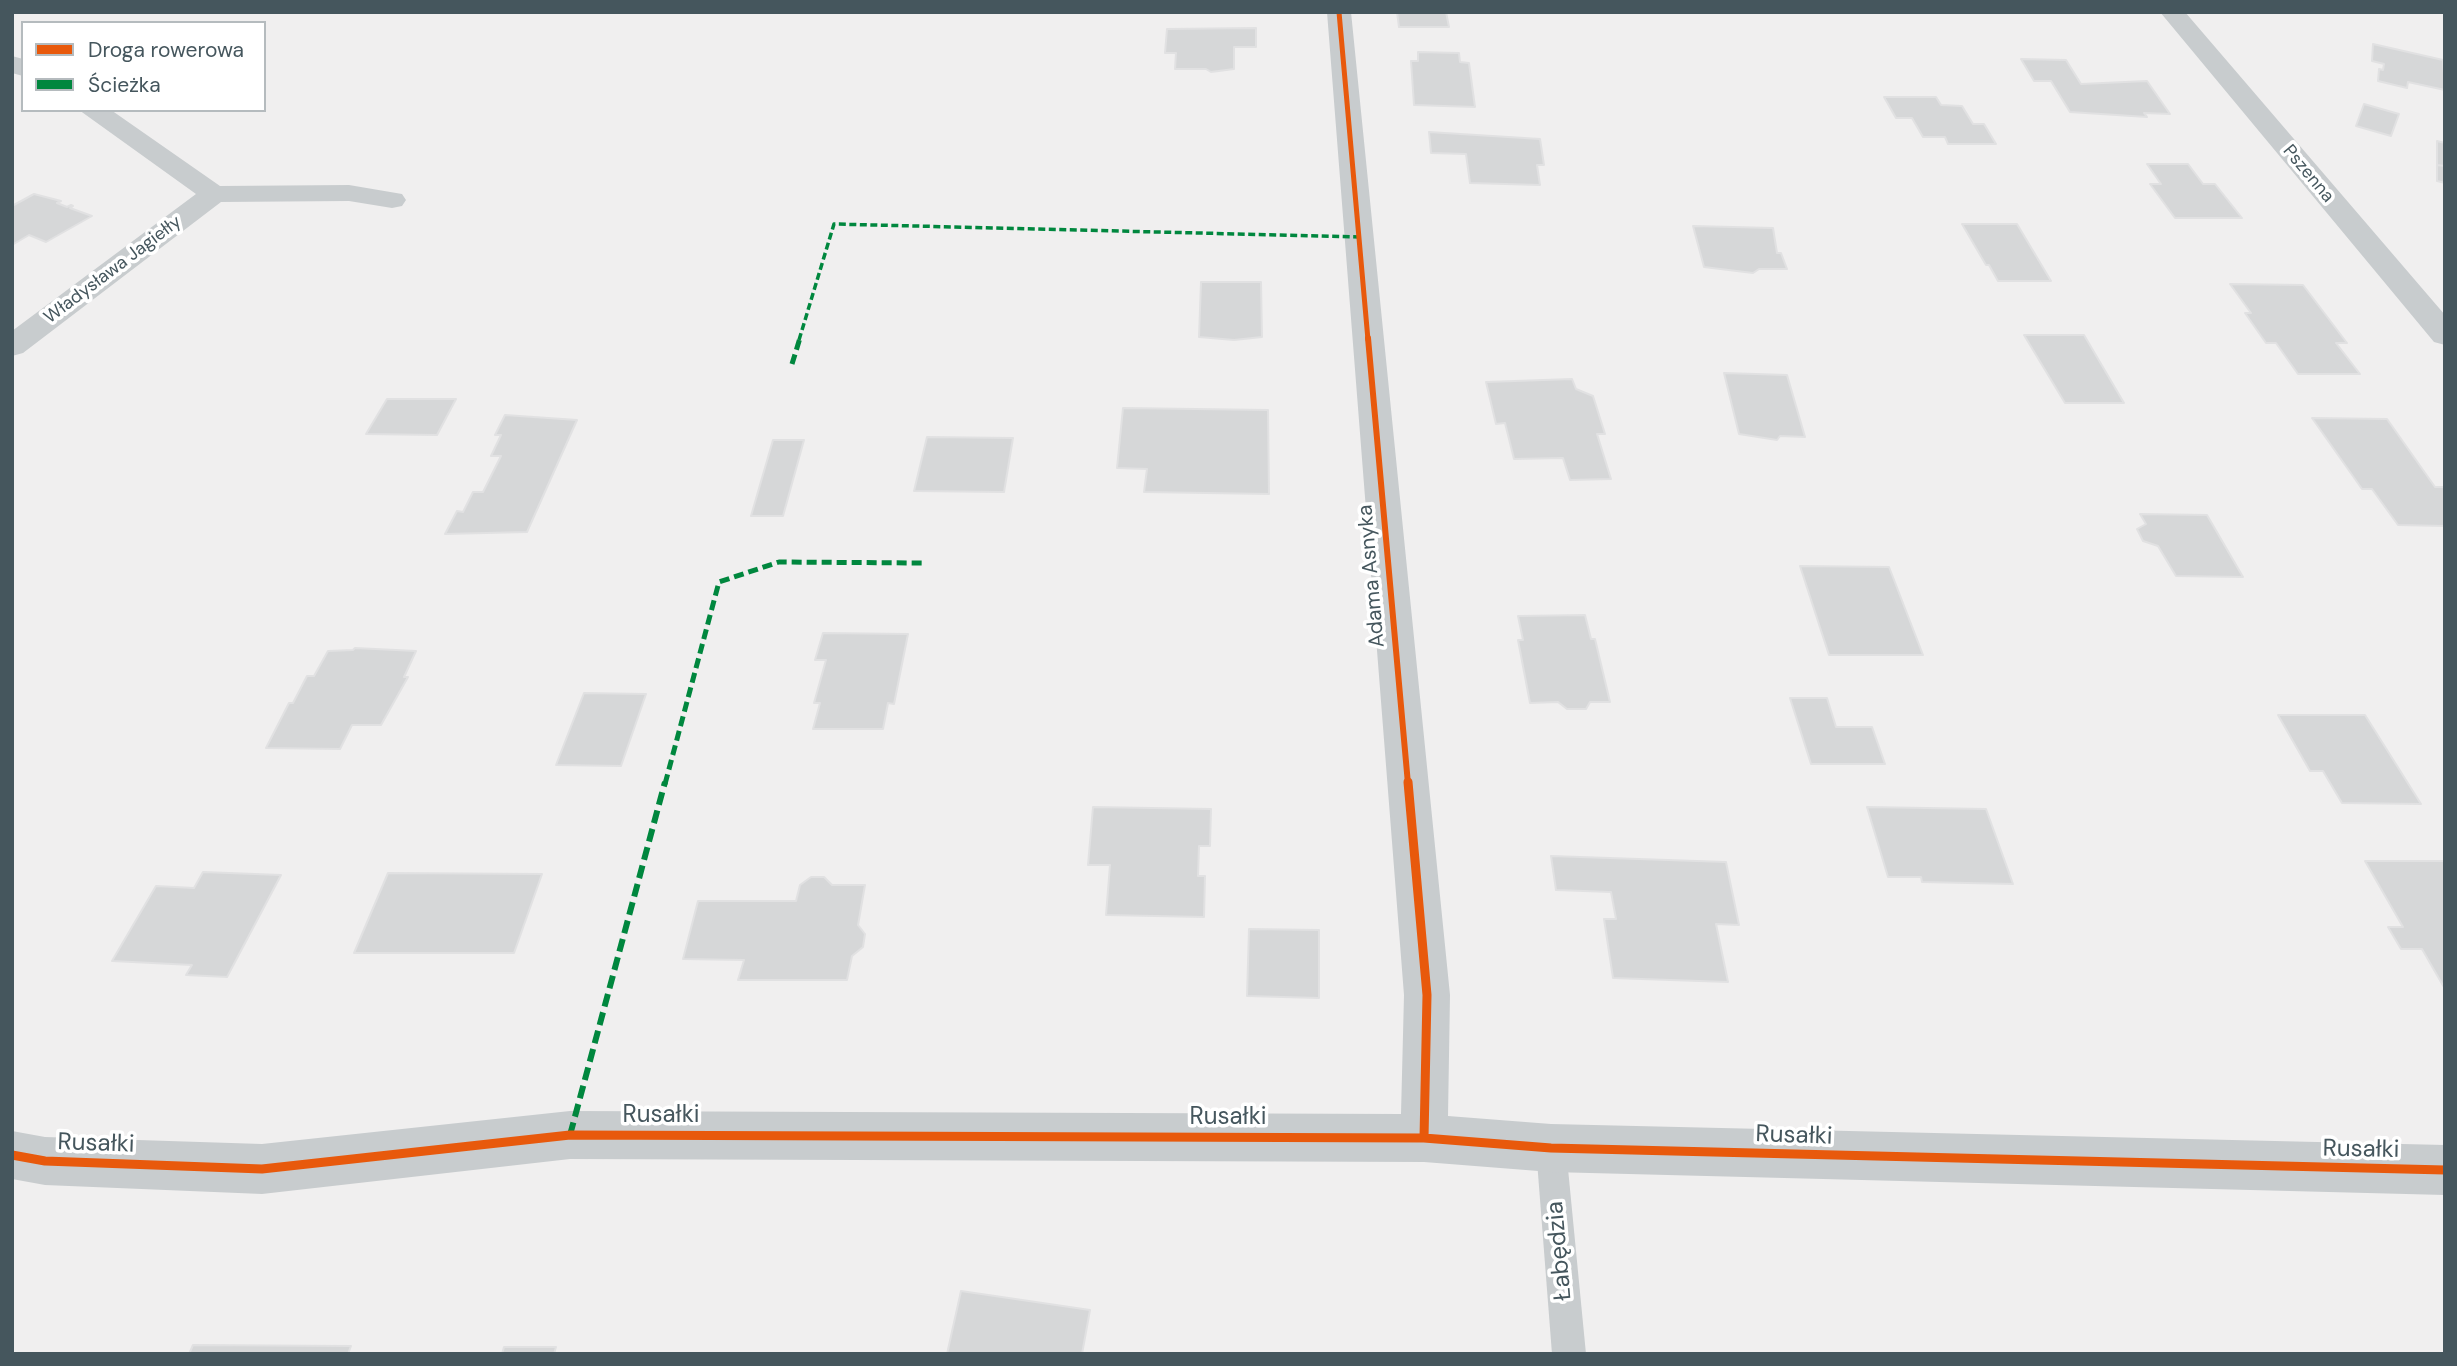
<!DOCTYPE html>
<html>
<head>
<meta charset="utf-8">
<style>
  body { margin:0 }
  #map { position:relative; width:2457px; height:1366px; overflow:hidden; background:#f0efef; font-family:"DM Sans",sans-serif }
  canvas { display:block }
  .frame { position:absolute; inset:0; border:14px solid #45565d; pointer-events:none }
  .legend { position:absolute; left:21px; top:21px; width:245px; height:91px; box-sizing:border-box; background:#fff; border:2px solid #b5bbbe; margin:0; padding:9px 12px; list-style:none; font-size:21px; color:#45565d }
  .legend li { display:flex; align-items:center; gap:14px; height:35px }
  .legend b { width:35px; border:2px solid #b5bbbe }
</style>
</head>
<body>
<div id="map">
<canvas width="2457" height="1366"></canvas>
<div class="frame"></div>
<ul class="legend">
<li><b style="height:9px;background:#e8590c"></b>Droga rowerowa</li>
<li><b style="height:9px;background:#00873e"></b>Ścieżka</li>
</ul>
</div>
<script>
const ctx = document.querySelector('canvas').getContext('2d');
ctx.lineJoin = 'round';
function fill(path, color) { ctx.fillStyle = color; ctx.fill(path, 'evenodd'); }
function trace(path, color, width, dash) { ctx.strokeStyle = color; ctx.lineWidth = width; ctx.lineCap = dash ? 'butt' : 'round'; ctx.setLineDash(dash || []); ctx.stroke(path); }
function drawText(font, color, halo, rows, align = 'center') {
  ctx.font = font + ' "DM Sans",sans-serif'; ctx.lineWidth = 7; ctx.setLineDash([]); ctx.textBaseline = 'middle'; ctx.strokeStyle = halo; ctx.fillStyle = color; for (const [text, x, y, turn = 0] of rows) {
    ctx.save(); ctx.translate(x, y); ctx.rotate((+turn || 0) * Math.PI / 180); ctx.textAlign = isNaN(turn) ? turn : align; if (halo) ctx.strokeText(text, 0, 0); ctx.fillText(text, 0, 0); ctx.restore();
  }
}
const building = new Path2D(`
  M1397,12H1446L1449,27H1399Z
  M1256,28V47H1234V69L1211,72L1206,69H1175L1176,53H1165L1167,29Z
  M2373,44L2443,60L2445,90L2408,82L2407,88L2378,81L2379,69L2383,70L2384,64L2372,61Z
  M1418,52L1459,53L1460,62L1469,63L1475,107L1414,105L1411,61H1418Z
  M2021,59L2066,60L2081,84L2147,81L2170,114L2144,113L2147,117L2070,112L2051,81H2034Z
  M1884,97H1936L1941,105L1962,106L1973,124H1984L1996,144H1948L1945,137H1923L1912,118H1896Z
  M2364,104L2399,114L2391,136L2356,126Z
  M1429,132L1540,139L1544,165H1537L1540,185L1470,183L1466,154L1431,153Z
  M2437,141L2445,143V166L2437,165Z
  M2147,164H2188L2203,184H2215L2242,218H2175L2150,184H2161Z
  M2437,165L2445,166V183L2437,181Z
  M34,194L61,201L57,203L67,207L71,205L73,206L70,208L92,216L46,242L29,235L12,245V206Z
  M1962,224H2017L2051,281H1998L1989,265H1986Z
  M1693,226L1773,228L1777,253H1781L1787,269H1759L1753,273L1704,267Z
  M1201,282H1261L1262,337L1234,340L1199,337Z
  M2230,284L2303,285L2347,343H2336L2360,374H2298L2276,343H2266L2245,313H2251Z
  M2024,335H2084L2124,403H2065Z
  M1724,373L1787,375L1805,437L1780,436L1777,440L1739,434Z
  M1572,379L1576,389L1593,396L1605,434H1597L1611,479L1570,480L1563,458L1514,459L1505,423L1496,424L1486,382Z
  M387,399H456L437,435L366,434Z
  M1123,408L1268,410L1269,494L1144,492L1147,469L1117,468Z
  M505,415L577,420L527,532L445,534L457,511L463,512L473,492H483L501,456H491L501,435H495Z
  M2312,418L2387,419L2435,487H2445V526L2398,525L2372,489H2362Z
  M927,437L1013,438L1004,492L914,491Z
  M773,440H804L783,516H751Z
  M2140,514L2207,515L2243,577L2176,576L2158,546L2143,541L2137,529L2146,524Z
  M1800,566L1889,567L1923,655H1829Z
  M1585,615L1591,639H1595L1610,702H1590L1586,709H1567L1558,702L1530,703L1518,640H1523L1518,616Z
  M823,633L908,634L894,704L888,703L883,729H813L820,703H814L826,660H815Z
  M355,648L416,651L404,677H408L381,725H352L340,749L266,748L289,703H293L307,676H314L328,651L353,650Z
  M584,693L646,694L621,766L556,765Z
  M1790,698H1827L1836,727H1872L1885,764H1811Z
  M2278,715H2365L2421,804L2342,803L2323,771H2310Z
  M1093,807L1211,809L1210,846H1199L1198,876H1205L1204,917L1106,915L1110,865H1088Z
  M1867,807L1986,809L2013,884L1922,882L1921,877H1888Z
  M1551,856L1726,862L1739,925L1716,924L1728,982L1613,978L1604,919H1616L1611,892L1556,890Z
  M2365,861H2445V989L2422,949H2401L2388,927H2403Z
  M203,872L281,875L227,977L186,975L192,965L112,961L156,886L194,888Z
  M388,873L542,874L514,953H354Z
  M811,877H824L832,885H865L858,925L865,934L863,947L852,956L847,980H738L744,960L683,959L698,901H796L800,885Z
  M1249,929L1319,930V998L1247,996Z
  M961,1291L1090,1310L1082,1354H947Z
  M193,1345L351,1346L348,1354H189Z
  M504,1347H556L554,1354H502Z`);
const service = new Path2D(`
  M1551,1133L1562,1137L1566,1148L1586,1354H1552L1536,1148L1540,1137Z`);
const minor = new Path2D(`
  M1327,12H1351L1450,995L1448,1116L1551,1124L2445,1145V1195L1551,1172L1424,1162L570,1159L262,1194L45,1185L12,1179V1131L45,1137L262,1144L570,1111L1401,1114L1404,995Z
  M2160,12H2185L2445,315V345L2434,342Z
  M12,56L23,59V76L12,73Z
  M79,110H111L220,186L349,185L402,194L406,200L402,206L392,208L349,201L221,202L23,353L12,356V331L196,194Z`);
const quietFar2 = new Path2D(`
  M799,340L834,224L1360,237`);
const quietFar1 = new Path2D(`
  M792,364L800,338
  M665,784L719,582L779,562L922,563`);
const quiet = new Path2D(`
  M570,1135L665,782`);
const cyclewayFar2 = new Path2D(`
  M1339,12L1368,340`);
const cyclewayFar1 = new Path2D(`
  M1368,338L1408,784`);
const cycleway = new Path2D(`
  M1408,782L1427,995L1424,1138
  M12,1155L45,1161L262,1169L570,1135L1424,1138L1551,1148L2445,1170`);
const farStreetnames = [
  ["Pszenna",2308,174,50],
  ["Władysława Jagiełły",113,270,-37]
];
const streetNames = [
  ["Adama Asnyka",1372,576,-95]
];
const nearStreetnames = [
  ["Rusałki",661,1116],
  ["Rusałki",1228,1118],
  ["Rusałki",1794,1136,2],
  ["Rusałki",96,1144,2],
  ["Rusałki",2361,1150,1],
  ["Łabędzia",1560,1251,-95]
];
fill(building, '#d6d7d8');
trace(building, '#e1e1e2', 2);
fill(service, '#c8ccce');
fill(minor, '#c8ccce');
trace(quietFar2, '#00873e', 3.5, [7, 3.5]);
trace(quietFar1, '#00873e', 5, [10, 5]);
trace(quiet, '#00873e', 6, [13, 6]);
trace(cyclewayFar2, '#e8590c', 5);
trace(cyclewayFar1, '#e8590c', 6);
trace(cycleway, '#e8590c', 9);
drawText('18px', '#45565d', '#fff', farStreetnames);
drawText('21px', '#45565d', '#fff', streetNames);
drawText('24px', '#45565d', '#fff', nearStreetnames);
</script>
</body>
</html>
